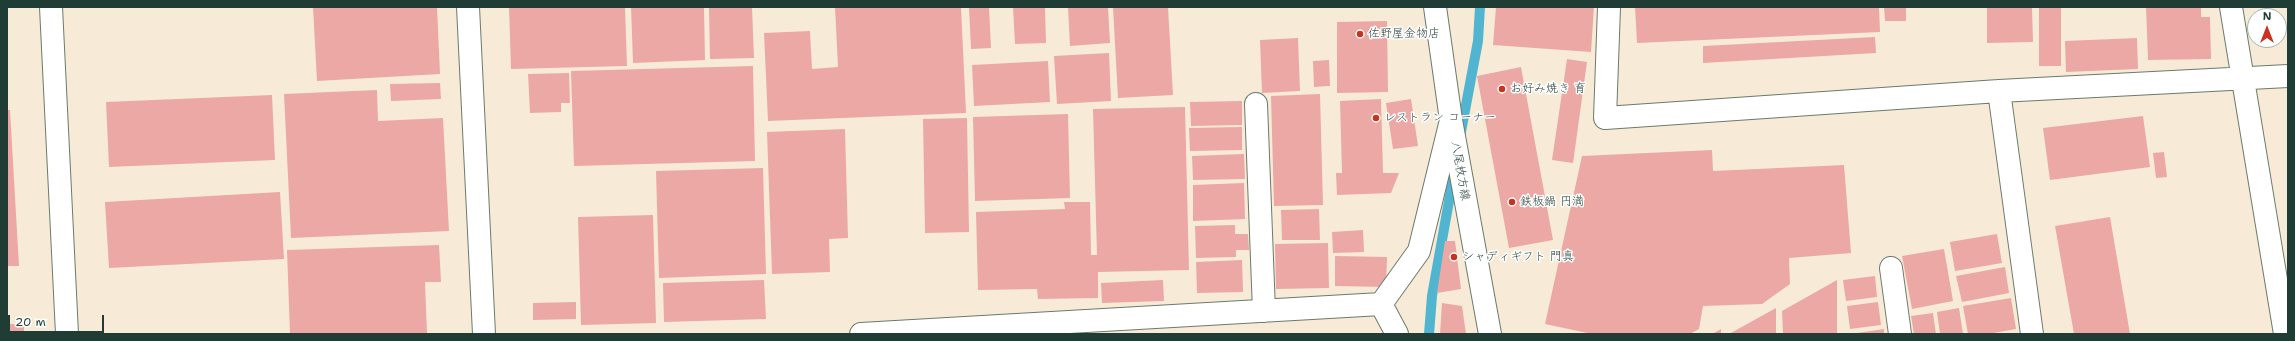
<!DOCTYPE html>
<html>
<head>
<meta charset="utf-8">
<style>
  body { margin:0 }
  #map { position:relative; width:2295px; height:341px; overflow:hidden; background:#f7ebd8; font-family:"Shantell Sans",sans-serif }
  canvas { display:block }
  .frame { position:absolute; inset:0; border:8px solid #1f3d34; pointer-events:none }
  .north { position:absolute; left:2247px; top:8px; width:40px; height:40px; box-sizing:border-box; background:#fff; border:1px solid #a5b1ae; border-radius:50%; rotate:0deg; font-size:11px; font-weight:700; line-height:16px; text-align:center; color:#1f3d34 }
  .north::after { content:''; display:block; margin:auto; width:14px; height:18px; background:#c8321e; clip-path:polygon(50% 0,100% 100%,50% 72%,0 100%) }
  .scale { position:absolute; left:8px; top:315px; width:96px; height:18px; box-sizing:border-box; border:2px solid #1f3d34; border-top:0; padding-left:5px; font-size:12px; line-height:14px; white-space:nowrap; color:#1f3d34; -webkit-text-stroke:3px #fff; paint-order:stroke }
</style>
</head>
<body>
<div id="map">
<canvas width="2295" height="341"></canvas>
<div class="frame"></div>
<div class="north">N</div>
<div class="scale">20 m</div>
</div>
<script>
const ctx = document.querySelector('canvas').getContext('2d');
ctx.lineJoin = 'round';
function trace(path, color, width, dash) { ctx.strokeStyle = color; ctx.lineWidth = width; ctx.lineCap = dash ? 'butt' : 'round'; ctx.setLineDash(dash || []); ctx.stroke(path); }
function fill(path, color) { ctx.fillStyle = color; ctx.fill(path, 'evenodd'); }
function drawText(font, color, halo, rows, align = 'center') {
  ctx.font = font + ' "Shantell Sans","Klee One",sans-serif'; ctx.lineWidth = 3; ctx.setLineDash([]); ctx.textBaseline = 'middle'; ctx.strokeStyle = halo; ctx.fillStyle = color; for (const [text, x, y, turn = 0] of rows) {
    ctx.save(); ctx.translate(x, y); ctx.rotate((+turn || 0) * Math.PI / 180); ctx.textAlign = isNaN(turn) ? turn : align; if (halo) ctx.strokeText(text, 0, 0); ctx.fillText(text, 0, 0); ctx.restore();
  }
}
const stream = new Path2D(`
  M1460,137L1478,41L1480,7
  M1429,334L1432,296L1454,173`);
const building = new Path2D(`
  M313,7H437L440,74L317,81Z
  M509,7H625L627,66L511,69Z
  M631,7H704L705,60L633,63Z
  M709,7H752L754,58L710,59Z
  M835,7H961L966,113L768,121L764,33L810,31L812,69L838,67Z
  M969,7H989L991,48L971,49Z
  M1013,7H1045L1046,43L1015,44Z
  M1068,7H1108L1110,43L1070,46Z
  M1113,7H1168L1173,95L1118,98Z
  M1496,7H1594L1591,52L1493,45Z
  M1635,7H1879L1880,32L1637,43Z
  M1884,7H1906V21H1885Z
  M1987,7H2032L2033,42L1987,43Z
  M2039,7H2061V66H2039Z
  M2146,7H2201V17H2210L2211,59L2148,60Z
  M1387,21L1388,92L1337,93V22Z
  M1875,37L1876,53L1703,63V46Z
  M1298,38L1300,91L1262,93L1260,40Z
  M2137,38L2138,69L2066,72L2065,41Z
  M1109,53L1111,101L1057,104L1054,56Z
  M1567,59L1587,62L1573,163L1552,160Z
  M1329,60L1330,86L1314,87L1313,61Z
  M1048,61L1050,102L974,106L972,65Z
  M753,66L755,161L574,166L571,71Z
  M1521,67L1553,240L1509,248L1477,76Z
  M569,73L570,103H561V112L530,113L528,74Z
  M440,83L441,99L391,101L390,84Z
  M377,90L378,121L443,118L449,231L291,238L284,94Z
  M1320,94L1323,205L1274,206L1271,96Z
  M272,95L275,160L109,167L106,102Z
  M1381,99L1383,173H1399L1391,193L1337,195L1336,173H1342L1340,101Z
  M1411,99L1418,146L1393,149L1386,103Z
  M1242,101V125L1191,126L1190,102Z
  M1185,107L1189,270L1098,272V298L1038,299L1037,289L978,290L976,212L1065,209L1064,202H1090L1091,255H1097L1093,109Z
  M7,110H10L19,266H7Z
  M1068,114L1070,198L975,201L973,117Z
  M2143,116L2150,167L2050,180L2043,128Z
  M967,118L969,232L925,233L923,119Z
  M1242,127V150L1190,151L1189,128Z
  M845,129L848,238L829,239L830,272L772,274L767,132Z
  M1712,150L1713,171L1844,165L1851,253L1789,258L1790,284L1762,304L1703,306L1699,329L1690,334H1592L1545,324L1582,156Z
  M2164,152L2167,177L2156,178L2153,153Z
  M1244,154L1245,179L1193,180L1192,156Z
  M763,168L766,274L659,278L656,171Z
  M1244,183L1245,219L1193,221V185Z
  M280,192L284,259L109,268L105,202Z
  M1319,209L1320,240H1282L1281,210Z
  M653,215L656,323L581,325L578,217Z
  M2110,217L2130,334H2074L2055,226Z
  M1235,225V234H1248L1249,250H1236V257L1196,258L1195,226Z
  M1363,230L1364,252L1333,253L1332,232Z
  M1997,234L2002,263L1955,271L1950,242Z
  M1445,241H1455L1461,289L1437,293Z
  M1328,243L1329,288L1276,289L1275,244Z
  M439,245L441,282H425L427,334H290L287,250Z
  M1944,249L1953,301L1912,309L1902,256Z
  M1335,256L1387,257L1386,287L1335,286Z
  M1242,260L1243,292L1197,293L1196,262Z
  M2005,267L2009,293L1962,302L1956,276Z
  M1875,276L1877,297L1846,301L1843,280Z
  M764,280L766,319L664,322L663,283Z
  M1163,280L1164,301L1102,303L1101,283Z
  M1837,280V334H1783L1782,311Z
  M2011,298L2016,329L1988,334H1968L1963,306Z
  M576,302V319L533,320V303Z
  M1878,302L1881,325L1850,329L1847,306Z
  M1442,303L1462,306L1466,334H1440Z
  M1776,308V334H1729Z
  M1959,308L1963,334H1940L1937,312Z
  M1933,313L1936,334H1914L1911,316Z
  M7,324H24V334H7Z
  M1721,329V334H1712Z
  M1884,329V334H1857V333Z`);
const minor = new Path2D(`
  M51,7L67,334
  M468,7L484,334
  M1609,7L1605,118L1999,91L2288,76
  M2231,7L2285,334
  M1999,91L2032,334
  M1256,104L1264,311
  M1891,268L1900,334
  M1381,304L1419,251L1451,120
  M1381,304L1397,334
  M861,334L1381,304`);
const major = new Path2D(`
  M1435,7L1451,120L1490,334`);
const markers = [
  [1360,34,4,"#c8321e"],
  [1502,89,4,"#c8321e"],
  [1376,118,4,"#c8321e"],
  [1512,202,4,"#c8321e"],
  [1454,257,4,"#c8321e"]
];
const poiNames = [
  ["佐野屋金物店",1368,34],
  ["お好み焼き 育",1510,89],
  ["レストラン コーナー",1384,118],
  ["鉄板鍋 円満",1520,202],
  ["シャディギフト 門真",1462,257]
];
const streetNames = [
  ["八尾枚方線",1460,171,80]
];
trace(stream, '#52b5d0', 10);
fill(building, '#eca8a5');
trace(minor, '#6b7a6d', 24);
trace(major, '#6b7a6d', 24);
trace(minor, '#fff', 22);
trace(major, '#fff', 22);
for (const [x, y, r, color] of markers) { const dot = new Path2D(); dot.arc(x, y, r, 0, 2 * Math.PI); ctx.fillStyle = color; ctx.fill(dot); trace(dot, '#fff', 1.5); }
drawText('12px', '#1f3d34', '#fff', poiNames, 'left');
drawText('12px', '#1f3d34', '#fff', streetNames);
</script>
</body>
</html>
